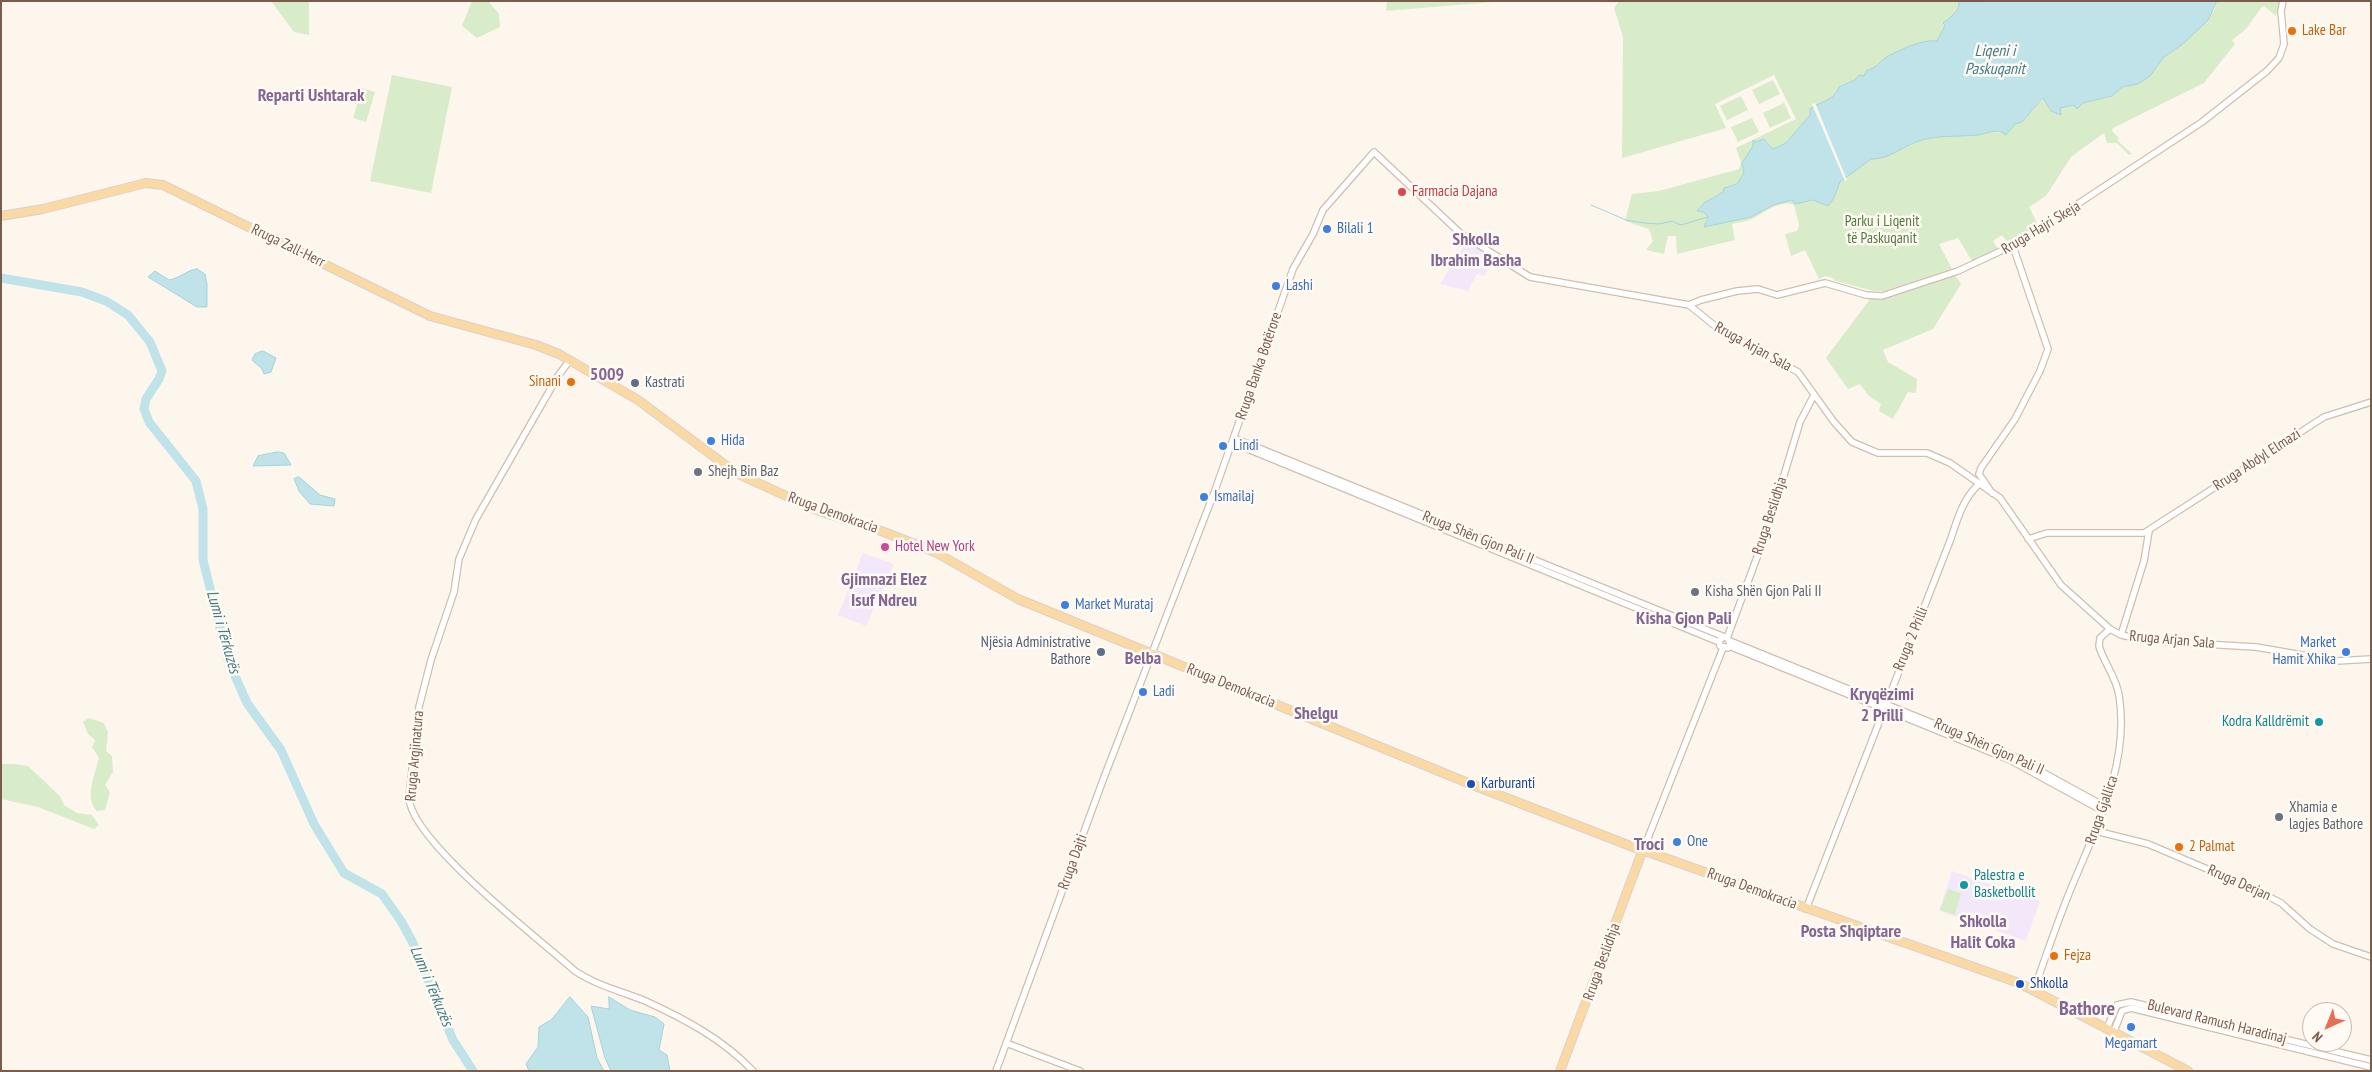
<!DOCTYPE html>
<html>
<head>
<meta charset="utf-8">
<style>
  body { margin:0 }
  #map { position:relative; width:2372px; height:1072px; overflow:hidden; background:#fdf6ec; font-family:"PT Sans Narrow",sans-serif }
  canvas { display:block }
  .frame { position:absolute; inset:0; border:2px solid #7a5c4d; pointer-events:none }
  .north { position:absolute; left:2302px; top:1002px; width:50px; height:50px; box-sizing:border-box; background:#fffaf3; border:1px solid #cabbb1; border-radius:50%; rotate:224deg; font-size:14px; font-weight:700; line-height:20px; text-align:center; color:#7a5c4d }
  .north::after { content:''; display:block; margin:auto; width:18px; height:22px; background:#e76f51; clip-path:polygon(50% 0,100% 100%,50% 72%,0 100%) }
</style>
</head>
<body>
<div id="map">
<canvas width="2372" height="1072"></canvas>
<div class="frame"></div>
<div class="north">N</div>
</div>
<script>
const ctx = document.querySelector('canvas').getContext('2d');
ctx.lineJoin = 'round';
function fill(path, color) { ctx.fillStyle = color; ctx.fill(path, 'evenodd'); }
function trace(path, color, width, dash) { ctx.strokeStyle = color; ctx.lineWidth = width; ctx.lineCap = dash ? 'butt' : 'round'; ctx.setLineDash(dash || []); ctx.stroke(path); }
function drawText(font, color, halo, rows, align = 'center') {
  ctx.font = font + ' "PT Sans Narrow",sans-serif'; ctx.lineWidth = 5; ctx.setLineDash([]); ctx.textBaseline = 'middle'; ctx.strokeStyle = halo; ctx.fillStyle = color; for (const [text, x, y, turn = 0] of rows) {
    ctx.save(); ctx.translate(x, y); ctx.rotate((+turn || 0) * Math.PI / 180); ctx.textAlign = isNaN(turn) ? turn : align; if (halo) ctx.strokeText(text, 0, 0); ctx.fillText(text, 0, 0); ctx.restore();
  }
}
const education = new Path2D(`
  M1467,241L1493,257L1485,276L1477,274L1468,291L1440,284Z
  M863,553L894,564L866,626L838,615Z
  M1952,871L2040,901L2026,941L1939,911Z`);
const green = new Path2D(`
  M271,1H309V35L294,32Z
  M472,1H488L499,14L500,27L477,38L462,26Z
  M1387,1H1505L1386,11Z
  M1619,1H1961L1953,16L1945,23L1937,41L1905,48L1895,55H1890L1864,76L1859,75L1855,80L1839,87L1836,95L1810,115L1786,143L1773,149L1767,141L1753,146L1742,163L1744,173L1737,184L1727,187C1720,198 1706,201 1698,211L1704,212L1708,217L1705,227L1751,217L1773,205L1792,200L1806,202L1834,198L1840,182L1860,166L1871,159L1884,157L1921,140L1960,134L1978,135L1992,130L2006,135L2015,124L2022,122L2044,98L2051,111L2058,113L2059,108L2107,98L2122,87L2138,84L2150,76L2163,58L2184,43L2214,11L2217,1H2280L2276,16L2264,6L2261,8L2245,30L2232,40L2235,44L2204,83L2113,128L2112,131L2119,138L2117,140L2132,154L2129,155L2117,143H2107L2104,133L2071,157L2046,196L2029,207L2038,225L2008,243L2002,235L1993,241L1998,249L1972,261L1958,238L1939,244L1952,269L1884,291H1874L1832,280L1835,279L1826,276L1819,279L1805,250L1791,256L1785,234L1797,231L1799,225L1794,205C1781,199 1764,213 1752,219C1746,222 1739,222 1732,224L1735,240L1677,254L1676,236H1668L1664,254L1646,250L1653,241L1649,229L1625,221L1632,194L1659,191L1739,169L1741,162L1736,148L1796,119L1774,75L1715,104L1726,128L1622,158L1623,37L1614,8Z
  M392,75L452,87L431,193L370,181Z
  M1773,80L1780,94L1759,104L1752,90Z
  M362,88L375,92L366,122L353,118Z
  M1741,96L1748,110L1727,120L1720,106Z
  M1784,103L1791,118L1770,128L1763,113Z
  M1752,118L1759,132L1738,142L1731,127Z
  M1955,275L1961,284L1933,329L1883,350L1888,362L1917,379L1916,393L1908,392L1893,419L1879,411L1881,404L1869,396L1860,384L1848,389L1826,358L1871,298H1881Z
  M89,718L104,723L108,732L106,751L112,756L113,772L105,785L110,792L105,810L97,811C84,798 95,774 99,758L92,747L95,740L88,734L83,722Z
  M1,764H14L28,766L60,796L64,805L77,813L92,815L99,825L94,829L38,807L1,799Z
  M1948,889L1961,893L1955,915L1940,910Z`);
const water = new Path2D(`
  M2217,1L2208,20L2184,43L2163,58L2150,76L2138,84L2122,87L2112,96L2083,103L2077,109L2074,105L2060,108L2061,115L2051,111L2043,98L2022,122L2015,124L2006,135C1995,127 1988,134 1977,135C1958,137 1940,135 1922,140C1904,145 1889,160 1871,159L1840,182L1834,198L1828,206L1813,200L1795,204L1792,200L1773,205L1751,217L1704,227L1708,217L1704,212L1697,211L1704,203L1723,192L1724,188L1737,184L1744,173L1742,163L1753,146V140L1756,142L1764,139L1773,149L1786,143L1810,115V109C1821,101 1834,101 1839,87L1855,80L1859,75L1864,76L1867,70C1877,69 1881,59 1890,55C1903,49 1922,39 1937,41L1945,25L1943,23C1949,19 1960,11 1959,2Z
  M197,269L205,274L207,284V307H197L148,277L155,271L169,280C180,278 187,270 197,269Z
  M263,351L276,358L271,372L264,374L262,369L252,360L255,354Z
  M278,452L284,453L291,465L253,466L258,456Z
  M299,477L320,495L335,499L334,506L310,504L299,491L294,479Z
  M570,997L588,1017L597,1058L604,1071H529L526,1064L538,1047L539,1027L551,1020Z
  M609,997L630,1010L655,1017L664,1024L659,1050L667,1055L670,1071H611L605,1058L591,1006L609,1009Z`);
const pier = new Path2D(`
  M1815,103L1847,180L1845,181L1812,104Z`);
const stream = new Path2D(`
  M1591,205L1626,220L1644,223L1659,224L1672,221L1681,225L1708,217`);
const river = new Path2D(`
  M1,278L82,292L106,301L128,315L150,342L162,371L159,379L146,399L144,409L149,422L196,481L203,509V560L228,660L247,703L281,750L314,824L344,873L382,894L401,921L412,941L453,1040L473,1071`);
const minor = new Path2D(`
  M1689,305L1701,300L1737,291L1758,289L1777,295L1825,283L1866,295L1882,296L1958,271L2020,242L2202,122L2267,71L2279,58L2284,44L2281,11L2283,1
  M570,360L558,376L476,519L459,559L454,592L431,660L419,707L409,797C409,840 541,940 575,971C596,985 620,991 643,1000C683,1018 723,1039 753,1071
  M1234,438L1727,638L1730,642L1728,648L1720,646L1719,641L1722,638
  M1233,443L1719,642
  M1992,493L1979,474L1981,468L2015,419L2040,371L2048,349L2013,246
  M2028,539L2047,533H2144L2324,417L2371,402
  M2121,635L2144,561L2149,531
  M1727,638L1769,525L1800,422L1814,395
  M1730,641L2011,755L2104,806
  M1729,646L2010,760L2103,811
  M2096,831L2148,844L2252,888L2281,903L2310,929L2333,944L2371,957
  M1644,848L1723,648
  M1806,909L1950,541C1957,521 1962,500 1978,485
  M2034,990C2046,955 2058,920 2072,886C2097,826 2130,763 2119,695C2116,677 2104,663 2099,646L2100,638L2110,629
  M2107,1028L2117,1005L2131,1002L2371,1060
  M2114,1031L2122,1011L2131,1008L2371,1067
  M1006,1043L1080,1071
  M996,1071L1103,780L1214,493L1293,269L1313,234L1323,210L1374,152L1460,233L1530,277L1689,305L1720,330L1798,372L1834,422L1852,442L1878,453H1927L1950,463L2000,498L2061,585L2110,629L2121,635L2150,641L2256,647L2337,661L2371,659`);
const major = new Path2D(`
  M1,216L43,209L146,183L163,185L430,316L536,345L559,354L638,400L736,473L819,511L884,532L935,552L1018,599L1478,787L1641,850
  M1645,851L2019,983L2188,1071
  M1560,1071L1642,852`);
const markers = [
  [2292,31,5,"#e8710a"],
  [1402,192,5,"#e0444e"],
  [1327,229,5,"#3f7fe0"],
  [1276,286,5,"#3f7fe0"],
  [571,382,5,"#e8710a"],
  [635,383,5,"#5c6f8a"],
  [711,441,5,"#3f7fe0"],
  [1223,446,5,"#3f7fe0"],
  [698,472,5,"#6b7280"],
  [1204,497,5,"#3f7fe0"],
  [885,547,5,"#d1479c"],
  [1695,592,5,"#6b7280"],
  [1065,605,5,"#3f7fe0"],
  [1101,652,5,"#5c6f8a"],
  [2346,652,5,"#3f7fe0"],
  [1143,692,5,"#3f7fe0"],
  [2319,722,5,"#0f9aa8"],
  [1471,784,5,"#1a4fb4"],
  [2279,817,5,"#6b7280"],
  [1677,842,5,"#3f7fe0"],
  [2179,847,5,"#e8710a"],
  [1964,885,5,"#0f9aa8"],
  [2054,956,5,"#e8710a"],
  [2020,984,5,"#1a4fb4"],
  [2131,1027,5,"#3f7fe0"]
];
const foodNames = [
  ["Lake Bar",2302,31],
  ["Sinani",561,382,"right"],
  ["2 Palmat",2189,847],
  ["Fejza",2064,956]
];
const healthNames = [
  ["Farmacia Dajana",1412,192]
];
const parkNames = [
  ["Parku i Liqenit",1882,222],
  ["të Paskuqanit",1882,239]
];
const streetNames = [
  ["Rruga Hajri Skeja",2041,228,-31],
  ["Rruga Zall-Herr",288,246,26],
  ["Rruga Arjan Sala",1753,347,29],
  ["Rruga Banka Botërore",1259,366,-71],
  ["Rruga Abdyl Elmazi",2257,460,-33],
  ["Rruga Demokracia",833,513,20],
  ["Rruga Beslidhja",1770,516,-72],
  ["Rruga Shën Gjon Pali II",1478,538,22],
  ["Rruga 2 Prilli",1911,639,-68],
  ["Rruga Arjan Sala",2172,640,5],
  ["Rruga Demokracia",1231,686,22],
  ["Rruga Shën Gjon Pali II",1989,747,24],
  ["Rruga Argjinatura",415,756,-85],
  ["Rruga Gjallica",2102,810,-71],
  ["Rruga Dajti",1073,862,-70],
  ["Rruga Derjan",2239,883,24],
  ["Rruga Demokracia",1752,889,20],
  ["Rruga Beslidhja",1602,962,-70],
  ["Bulevard Ramush Haradinaj",2217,1022,14]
];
const shopNames = [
  ["Bilali 1",1337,229],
  ["Lashi",1286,286],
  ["Hida",721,441],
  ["Lindi",1233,446],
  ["Ismailaj",1214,497],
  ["Market Murataj",1075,605],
  ["Market",2336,643,"right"],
  ["Hamit Xhika",2336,660,"right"],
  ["Ladi",1153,692],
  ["One",1687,842],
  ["Megamart",2131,1044,"center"]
];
const serviceNames = [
  ["Kastrati",645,383],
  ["Njësia Administrative",1091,643,"right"],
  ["Bathore",1091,660,"right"]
];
const worshipNames = [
  ["Shejh Bin Baz",708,472],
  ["Kisha Shën Gjon Pali II",1705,592],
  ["Xhamia e",2289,808],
  ["lagjes Bathore",2289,825]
];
const hotelNames = [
  ["Hotel New York",895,547]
];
const cultureNames = [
  ["Kodra Kalldrëmit",2309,722],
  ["Palestra e",1974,876,"left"],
  ["Basketbollit",1974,893,"left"]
];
const transitNames = [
  ["Karburanti",1481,784],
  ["Shkolla",2030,984]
];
const waterNames = [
  ["Liqeni i",1995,51],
  ["Paskuqanit",1995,69],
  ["Lumi i Tërkuzës",223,632,74],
  ["Lumi i Tërkuzës",431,986,67]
];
const quarterNames = [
  ["Reparti Ushtarak",311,96],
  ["Shkolla",1476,240],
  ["Ibrahim Basha",1476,261],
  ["5009",607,375],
  ["Gjimnazi Elez",884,580],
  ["Isuf Ndreu",884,601],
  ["Kisha Gjon Pali",1684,619],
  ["Belba",1143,659],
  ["Kryqëzimi",1882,695],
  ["2 Prilli",1882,716],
  ["Shelgu",1316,714],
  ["Troci",1649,845],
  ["Shkolla",1983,922],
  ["Halit Coka",1983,943],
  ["Posta Shqiptare",1851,932]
];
const districtNames = [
  ["Bathore",2087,1009]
];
fill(education, '#f3e8fa');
fill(green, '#d8ecc9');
fill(water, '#bfe3e8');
trace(water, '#a5d3da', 1);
fill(pier, '#fdf6ec');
trace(stream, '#a5d3da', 1);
trace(river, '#bfe3e8', 9);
trace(minor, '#d1beb0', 8);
trace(major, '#dad1cd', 10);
trace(minor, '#fff', 5.5);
trace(major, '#fbd9a5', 8);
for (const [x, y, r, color] of markers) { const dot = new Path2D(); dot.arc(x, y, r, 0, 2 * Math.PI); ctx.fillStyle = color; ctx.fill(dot); trace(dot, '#fffaf3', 2); }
drawText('15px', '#c56008', '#fffaf3', foodNames, 'left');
drawText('15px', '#be3a42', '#fffaf3', healthNames, 'left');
drawText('15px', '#537a41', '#fffaf3', parkNames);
drawText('15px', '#7a5c4d', '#fffaf3', streetNames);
drawText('15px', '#366cbe', '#fffaf3', shopNames, 'left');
drawText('15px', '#4e5e75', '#fffaf3', serviceNames, 'left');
drawText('15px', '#5b616d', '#fffaf3', worshipNames, 'left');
drawText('15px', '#b23c85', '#fffaf3', hotelNames, 'left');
drawText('15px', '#0d838f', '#fffaf3', cultureNames, 'right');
drawText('15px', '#164399', '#fffaf3', transitNames, 'left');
drawText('italic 16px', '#437c86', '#fffaf3', waterNames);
drawText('bold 18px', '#846695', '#fffaf3', quarterNames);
drawText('bold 20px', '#846695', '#fffaf3', districtNames);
</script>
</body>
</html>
